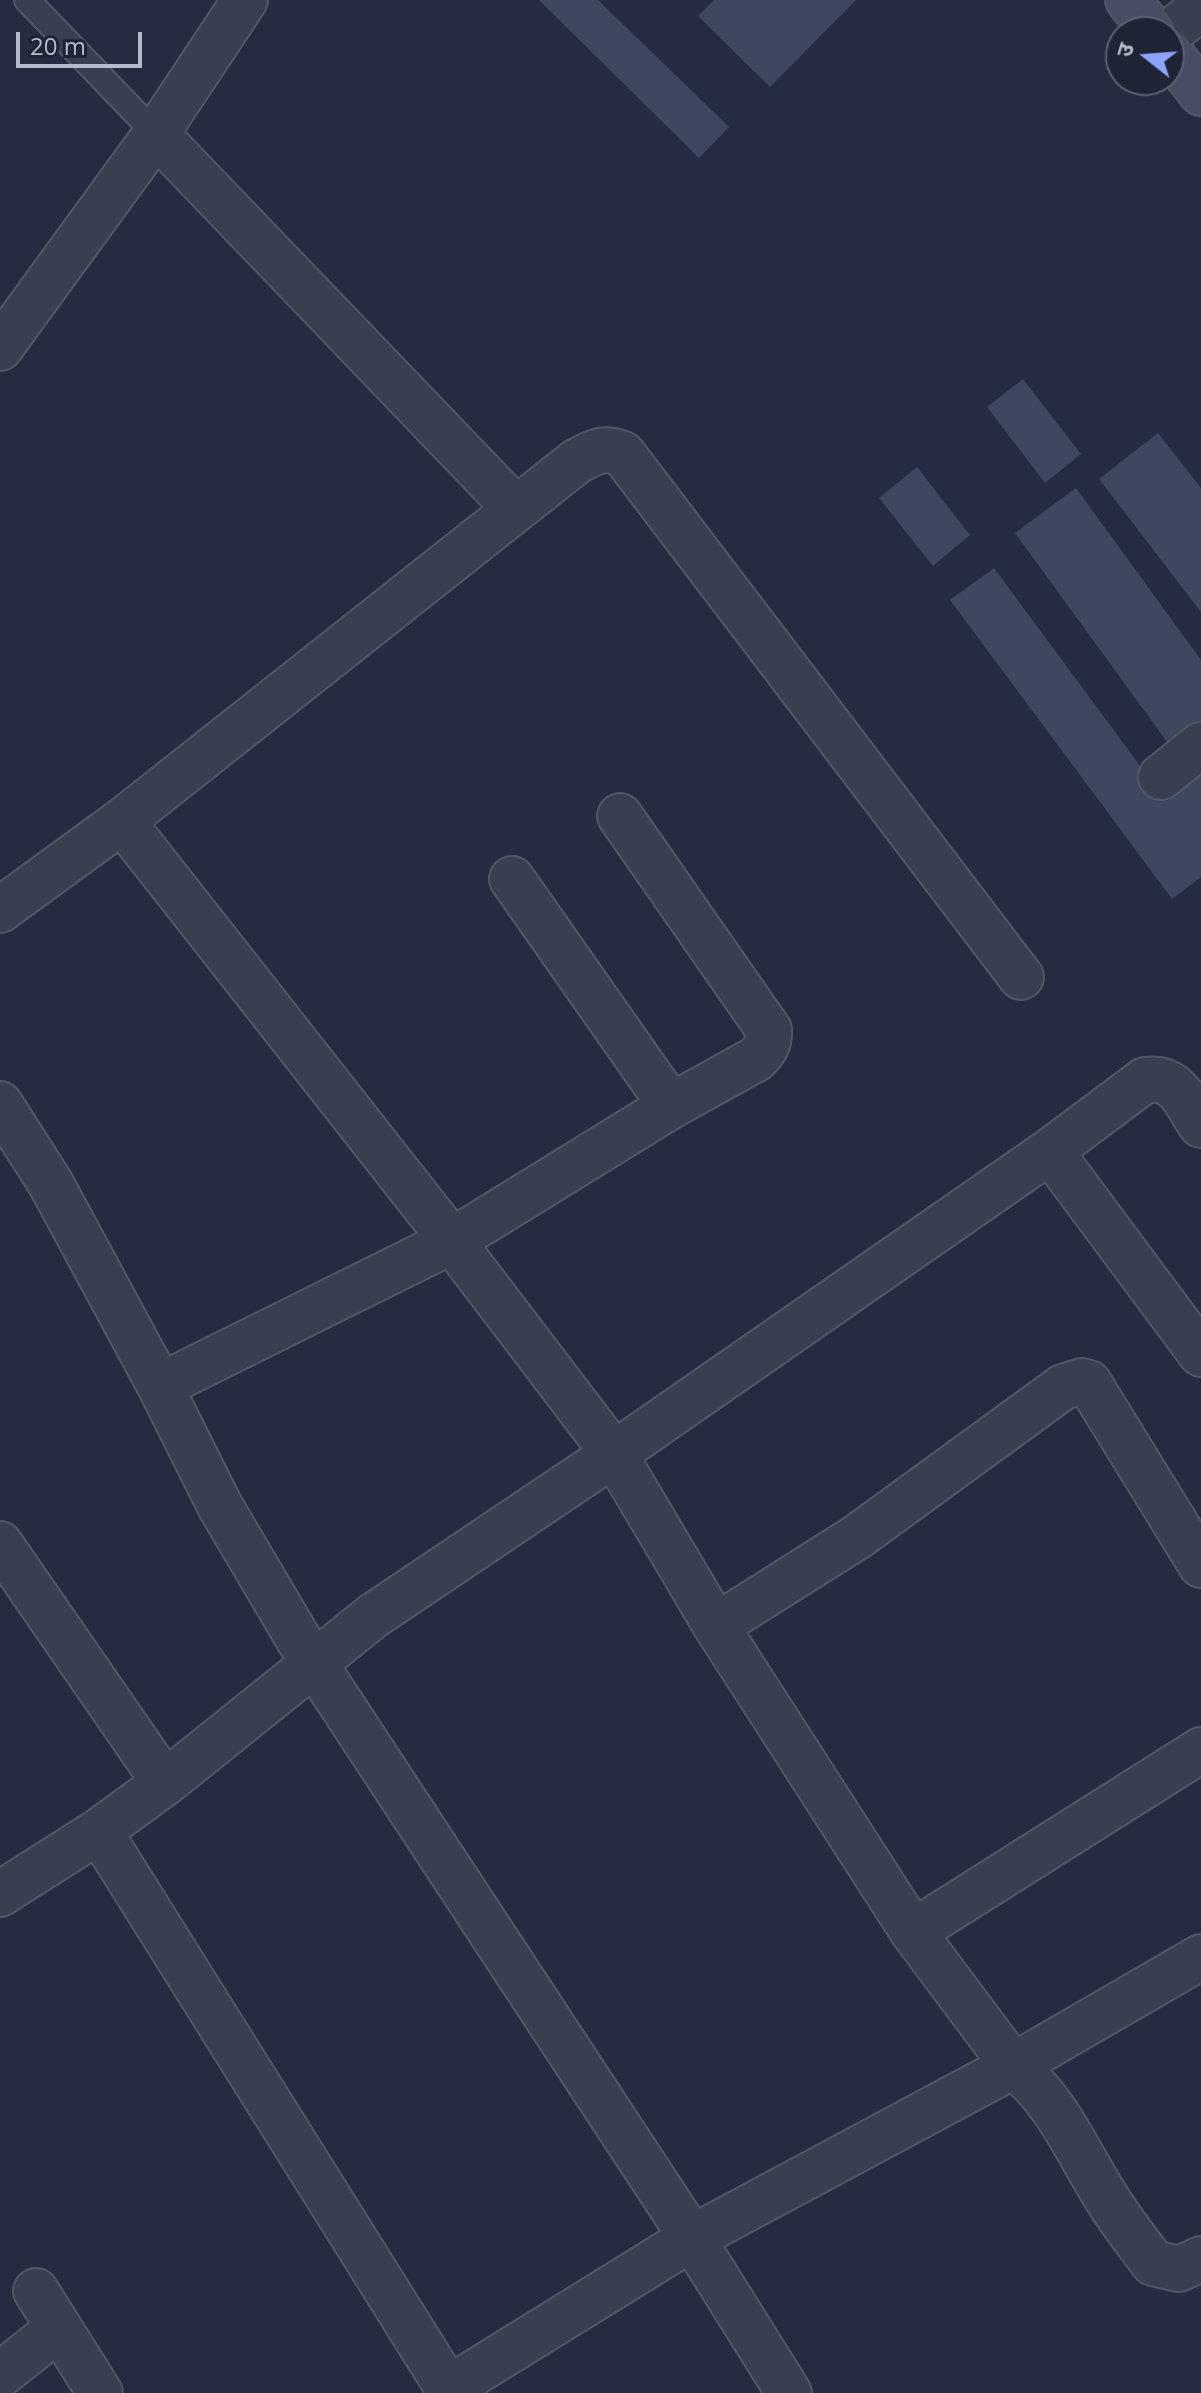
<!DOCTYPE html>
<html>
<head>
<meta charset="utf-8">
<style>
  body { margin:0 }
  #map { position:relative; width:1201px; height:2393px; overflow:hidden; background:#252c41; font-family:"Open Sans","Noto Sans Devanagari",sans-serif }
  canvas { display:block }
  .north { position:absolute; left:1105px; top:16px; width:80px; height:80px; box-sizing:border-box; background:#1e2436; border:2px solid #5b6072; border-radius:50%; rotate:287deg; font-size:22px; font-weight:700; line-height:32px; text-align:center; color:#b6bbcb }
  .north::after { content:''; display:block; margin:auto; width:28px; height:36px; background:#8ca5fa; clip-path:polygon(50% 0,100% 100%,50% 72%,0 100%) }
  .scale { position:absolute; left:16px; top:32px; width:126px; height:36px; box-sizing:border-box; border:4px solid #b6bbcb; border-top:0; padding-left:10px; font-size:24px; line-height:28px; white-space:nowrap; color:#b6bbcb; -webkit-text-stroke:6px #1e2436; paint-order:stroke }
</style>
</head>
<body>
<div id="map">
<canvas width="1201" height="2393"></canvas>
<div class="north">उ</div>
<div class="scale">20 m</div>
</div>
<script>
const ctx = document.querySelector('canvas').getContext('2d');
ctx.lineJoin = 'round';
function fill(path, color) { ctx.fillStyle = color; ctx.fill(path, 'evenodd'); }
function trace(path, color, width, dash) { ctx.strokeStyle = color; ctx.lineWidth = width; ctx.lineCap = dash ? 'butt' : 'round'; ctx.setLineDash(dash || []); ctx.stroke(path); }
const building = new Path2D(`
  M539,0H598L729,127L699,158Z
  M714,0H856L770,87L698,16Z
  M1023,379L1081,454L1045,483L987,407Z
  M1158,433L1201,488V612L1099,479Z
  M917,467L970,535L933,566L879,498Z
  M1076,488L1201,660V723L1170,746L1015,533Z
  M994,568L1166,801L1201,775V877L1172,899L950,600Z`);
const service = new Path2D(`
  M27,0L156,134`);
const minor = new Path2D(`
  M1169,33L1201,8
  M156,134L516,509
  M1161,777L1201,745
  M122,821L452,1241L614,1454L716,1626L913,1932L1013,2066C1056,2098 1078,2153 1106,2197C1120,2220 1137,2241 1153,2263L1179,2269L1201,2259
  M512,879L671,1106
  M0,910L122,821L577,461C595,452 603,446 623,454L1021,977
  M0,1104L51,1184L160,1386L220,1506L299,1640L692,2238L789,2393
  M1050,1151L1201,1354
  M160,1386L452,1241L671,1106L756,1059C765,1050 770,1043 769,1030L620,816
  M0,1544L165,1783L99,1831L0,1894
  M716,1626L857,1537L1063,1387L1082,1381L1089,1383L1201,1565
  M165,1783L373,1616L614,1454L1050,1151L1145,1080C1177,1075 1185,1102 1201,1125
  M99,1831L451,2393
  M913,1932L1201,1750
  M36,2291L100,2393
  M0,2375L59,2328
  M448,2389L692,2238L1013,2066L1201,1957`);
const tertiary = new Path2D(`
  M0,348L156,134L245,0`);
const secondary = new Path2D(`
  M1128,0L1153,32
  M1169,52L1201,93`);
fill(building, '#3f475f');
trace(service, '#515768', 28);
trace(minor, '#515768', 48);
trace(tertiary, '#515768', 48);
trace(secondary, '#515768', 48);
trace(service, '#393f50', 24);
trace(minor, '#393f50', 44);
trace(tertiary, '#393f50', 44);
trace(secondary, '#474d63', 44);
</script>
</body>
</html>
